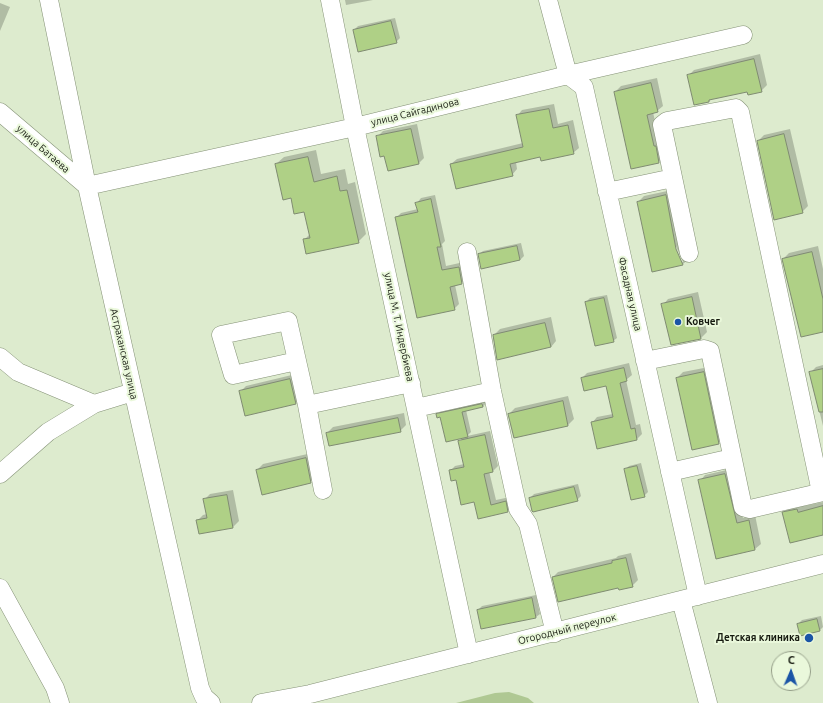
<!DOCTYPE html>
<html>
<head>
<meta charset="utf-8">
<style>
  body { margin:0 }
  #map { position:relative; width:823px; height:703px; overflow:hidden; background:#ddebce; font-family:Ubuntu,sans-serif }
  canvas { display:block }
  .north { position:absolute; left:771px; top:651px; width:40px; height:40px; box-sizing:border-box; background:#eaf8db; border:1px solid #959f89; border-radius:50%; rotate:2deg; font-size:11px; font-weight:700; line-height:16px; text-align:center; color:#15190f }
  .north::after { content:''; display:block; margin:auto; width:14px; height:18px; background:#1b55a6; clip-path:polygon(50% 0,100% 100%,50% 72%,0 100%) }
</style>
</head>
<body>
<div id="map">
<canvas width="823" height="703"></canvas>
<div class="north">С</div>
</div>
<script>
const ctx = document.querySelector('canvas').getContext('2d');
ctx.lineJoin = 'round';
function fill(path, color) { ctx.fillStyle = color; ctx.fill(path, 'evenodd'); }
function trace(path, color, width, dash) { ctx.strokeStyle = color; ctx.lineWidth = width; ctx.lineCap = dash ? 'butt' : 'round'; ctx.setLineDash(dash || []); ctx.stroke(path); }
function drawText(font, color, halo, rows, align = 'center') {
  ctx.font = font + ' Ubuntu,sans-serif'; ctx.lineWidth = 4; ctx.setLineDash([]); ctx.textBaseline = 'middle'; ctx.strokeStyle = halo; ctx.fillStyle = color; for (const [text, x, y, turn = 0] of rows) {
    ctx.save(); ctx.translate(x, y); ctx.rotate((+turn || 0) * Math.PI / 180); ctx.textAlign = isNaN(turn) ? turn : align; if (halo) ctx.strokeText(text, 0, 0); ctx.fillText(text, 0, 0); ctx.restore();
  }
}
const green = new Path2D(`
  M509,692L528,698L534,703H456L495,693Z`);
const shadow = new Path2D(`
  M345,0H373L346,5Z
  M0,3L10,7L0,31Z
  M395,18L400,38L396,42L354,30L358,26Z
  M760,54L767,85L761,91L747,90L711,99L709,101L688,76L694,70Z
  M657,78L663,106L657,111L653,112L659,141L665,156L659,162L615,92L621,86Z
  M554,104L558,124L573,120L579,148L573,153L541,156L516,162L517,169L512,175L451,164L457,159L523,143L517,116L522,110Z
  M417,124L424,158L418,164L385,154L377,137L383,131Z
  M790,129L808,206L802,212L758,141L764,135Z
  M316,150L321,174L345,169L348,184L355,182L366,234L358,242L304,240L310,234L305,211L291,197L276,164L284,157Z
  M672,190L689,259L683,264L653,271L638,202L644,196ZM673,244H675L683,262H681Z
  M435,195L445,241L442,244L446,266L464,262L466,278L462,283L455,285L459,304L454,309L396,218L401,213L418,209L417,203L421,198Z
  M521,243L524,256L520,260L482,268L479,254L483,251Z
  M818,246L823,269V331L783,259L789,253Z
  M698,292L707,332L701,338L672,344L663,305L668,299Z
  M607,295L617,338L613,341L586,302L590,298Z
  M551,317L556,341L551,347L494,335L500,329Z
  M629,363L632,375L626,380L636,425L640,424L642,434L637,439L597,448L592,423L597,417L613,414L607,385L582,378L587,373Z
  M823,365V426L810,373L816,367Z
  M709,367L724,437L718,443L677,378L683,372Z
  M296,374L301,398L296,403L240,392L246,386Z
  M568,396L574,419L568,425L515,437L509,414L515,408Z
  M486,401V403L483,407L466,410L471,432L467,436L490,431L498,466L493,471H489L496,500L510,497L512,506L508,511L475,501L450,471L455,466L464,464L459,442L464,437L441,416L437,415L441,411Z
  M404,413L406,425L400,431L327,433L333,427Z
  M312,453L316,476L310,482L257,470L263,464Z
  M641,463L648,492L644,496L625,470L629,466Z
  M731,469L743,518L755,515L761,544L755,549L716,558L700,481L705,475Z
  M578,484L581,496L577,500L530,498L534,494Z
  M233,490L239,521L233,527L197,521L203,515L207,514L204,500L210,494Z
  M823,502V534L783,513L789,507L803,503L804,506Z
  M631,553L638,580L632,586L553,577L558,572L616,558L618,556Z
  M536,595L540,614L536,617L482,628L478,610L482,606Z
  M821,616L823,627L820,630L801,634L798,624L802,620Z`);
const building = new Path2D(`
  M391,21L397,43L358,52L353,30Z
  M754,59L762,92L748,95L747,92L709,100V102L694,105L687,75Z
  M651,83L658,112L647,115L654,146H656L659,163L631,169L614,92Z
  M549,109L553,128L568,125L574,154L541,161L540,157L510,164L513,176L456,189L450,164L523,147L516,115Z
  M411,129L419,164L388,171L384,156L380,157L376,136Z
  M784,134L803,213L774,220L757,141Z
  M308,157L314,182L337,176L340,191L347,190L359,243L306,254L303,239L310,238L304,212L294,214L291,198L283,200L275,164Z
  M666,195L676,249L683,265L652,272L637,202Z
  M431,199L441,247H437L442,270L459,267L462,284L450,287L455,310L417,318L395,217L418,212L415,203Z
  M517,246L520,260L481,269L478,254Z
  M812,252L823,299V332L801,337L782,259Z
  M692,297L701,339L671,345L661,304Z
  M604,298L614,342L595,346L585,302Z
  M545,323L551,347L497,360L493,335Z
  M624,368L627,381L620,383L631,429L635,428L637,440L597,449L591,422L613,417L606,386L584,391L581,378Z
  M823,369V412H819L809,372Z
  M704,372L719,444L692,450L676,378Z
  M290,379L296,404L245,416L239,391Z
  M563,401L568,426L514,438L508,414Z
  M482,404L483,407L462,412L468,437L446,442L440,417L437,418L436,414Z
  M398,418L401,432L329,446L326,433Z
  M485,435L493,472L484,474L491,505L506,501L508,512L478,519L474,502L461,505L456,480L451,481L449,470L464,467L458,441Z
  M306,458L311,483L262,495L256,470Z
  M637,466L645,497L631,500L624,469Z
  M725,474L737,523L749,520L755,550L716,559L698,480Z
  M574,487L578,501L533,512L532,511L529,498Z
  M227,495L233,528L199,534L196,520L207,518L203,499Z
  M823,506V535L790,543L782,512L797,509L798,512Z
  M626,558L633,587L619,590L618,588L558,602L552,577L612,563V561Z
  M532,598L536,618L481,629L477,610Z
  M817,619L820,631L800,636L797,624Z`);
const minor = new Path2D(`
  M49,0L87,186L200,688L204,697L211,703
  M330,0L355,127L469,654
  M548,0L568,75L584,87L698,596
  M0,112L87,186L355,127L568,75L743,35
  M607,192L673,178
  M467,252L492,391L518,509L528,524L555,633
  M689,253L662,125L667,121L736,108L740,112L821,492
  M0,357L18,372L94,404
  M297,361L233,375L221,335L288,321L307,405
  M645,361L704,349L710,351L743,507L750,509L823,492
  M416,408L492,391
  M670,472L732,458
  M0,474L48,432L94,404L133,392
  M323,490L307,405L411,383
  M0,588L55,688L60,703
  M681,600L708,703
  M261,703L310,694L823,564`);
const markers = [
  [678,322,4,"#1b55a6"],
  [809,638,5,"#1b55a6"]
];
const streetNames = [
  ["улица Сайгадинова",415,112,-14],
  ["улица Батаева",43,149,41],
  ["Фасадная улица",630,294,77],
  ["улица М. Т. Индербиева",399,327,78],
  ["Астраханская улица",124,354,77],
  ["Огородный переулок",567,629,-14]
];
const poiNames = [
  ["Ковчег",686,322],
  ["Детская клиника",800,638,"right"]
];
fill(green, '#afc893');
fill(shadow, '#0003');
fill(building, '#afd086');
trace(building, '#7f8b71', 1);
trace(minor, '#859277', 19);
trace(minor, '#fff', 18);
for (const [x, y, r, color] of markers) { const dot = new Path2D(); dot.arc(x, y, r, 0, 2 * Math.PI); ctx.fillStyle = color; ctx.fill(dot); trace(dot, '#eaf8db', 1.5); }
drawText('10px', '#15190f', '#eaf8db', streetNames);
drawText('bold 10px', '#15190f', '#eaf8db', poiNames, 'left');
</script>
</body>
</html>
